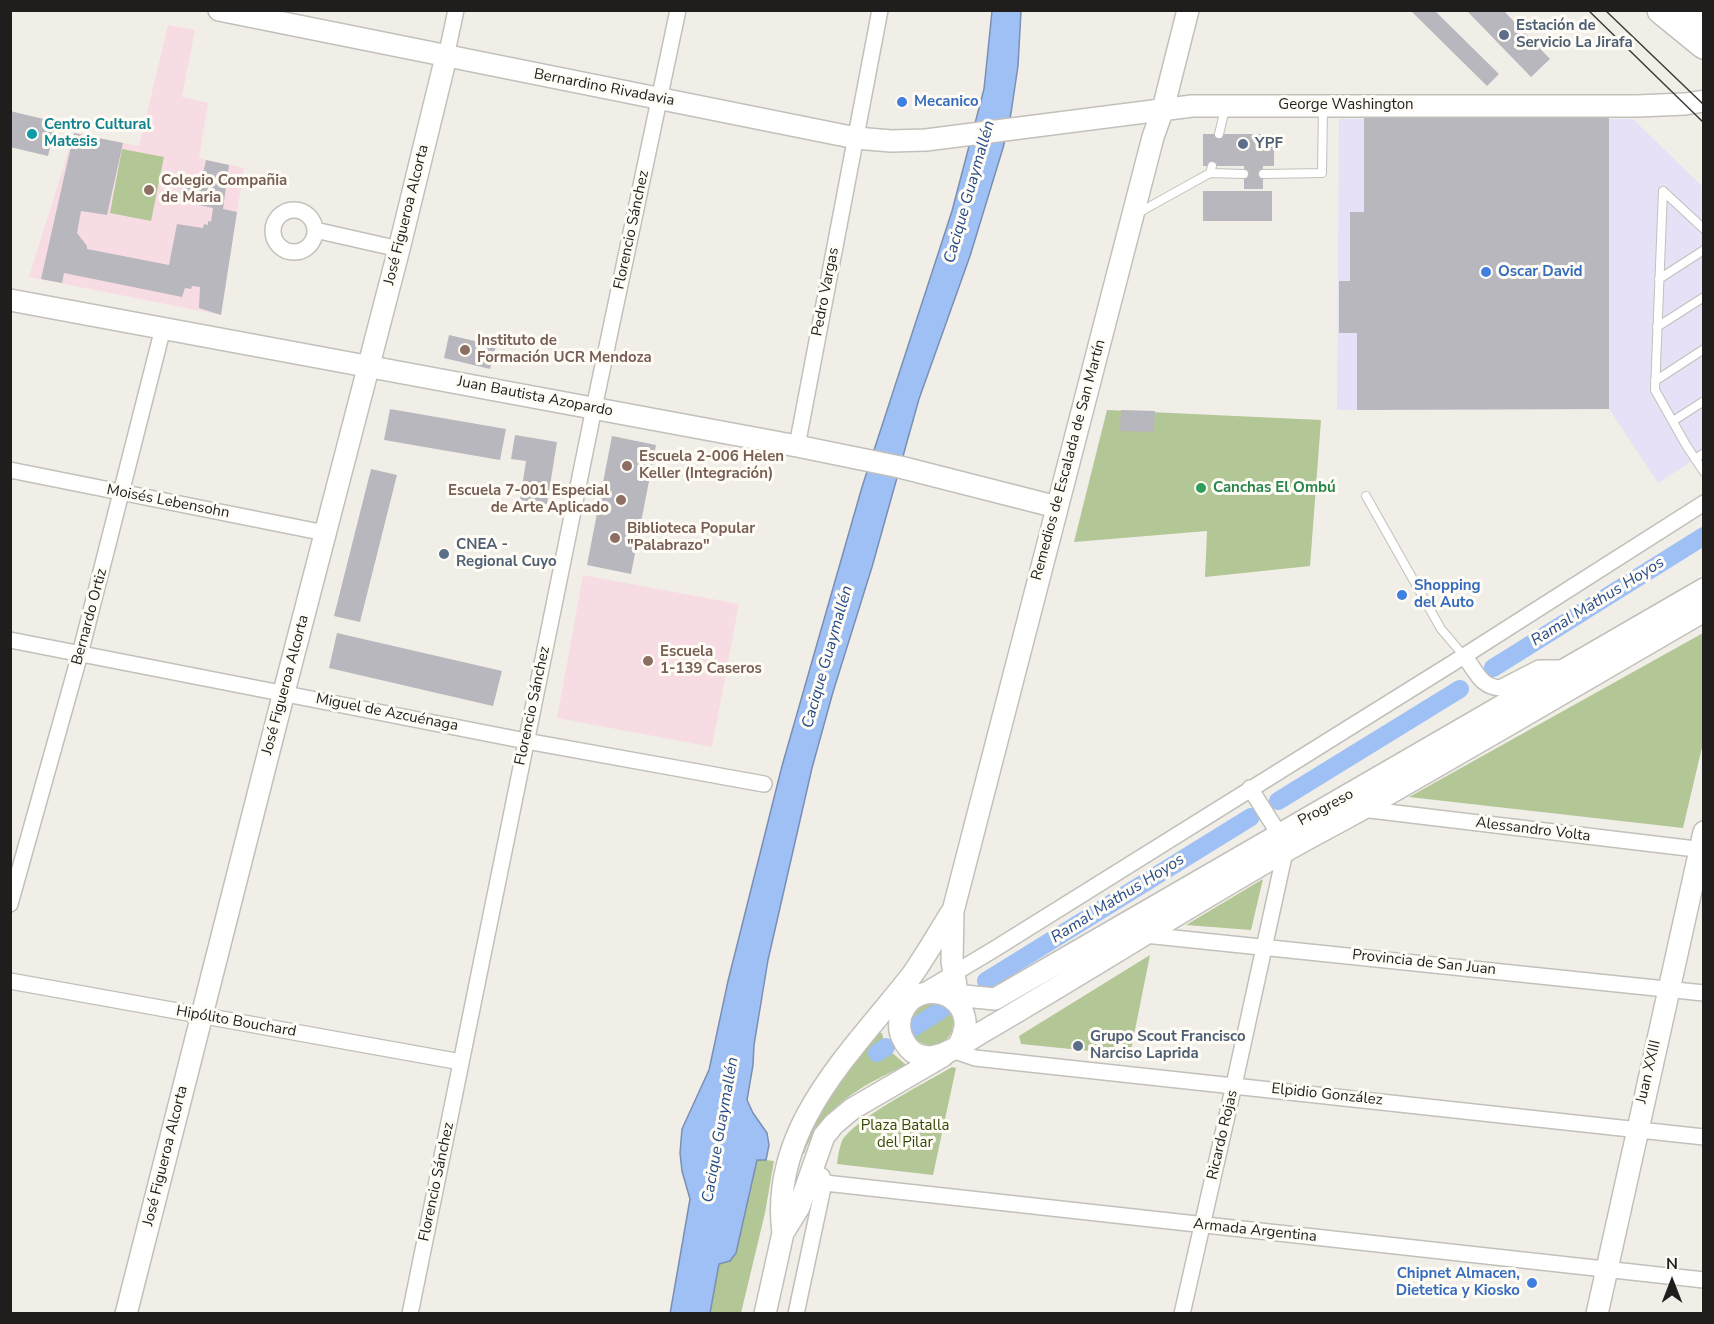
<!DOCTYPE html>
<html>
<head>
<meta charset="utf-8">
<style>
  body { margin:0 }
  #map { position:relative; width:1714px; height:1324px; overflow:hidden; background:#f1eee8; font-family:"Nunito Sans",sans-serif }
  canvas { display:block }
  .frame { position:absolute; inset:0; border:12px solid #1f1e1c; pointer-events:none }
  .north { position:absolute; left:1642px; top:1252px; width:60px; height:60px; -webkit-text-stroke:4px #fefcf5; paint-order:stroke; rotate:0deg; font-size:16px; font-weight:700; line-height:24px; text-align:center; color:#1f1e1c }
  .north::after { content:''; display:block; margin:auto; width:21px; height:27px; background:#1f1e1c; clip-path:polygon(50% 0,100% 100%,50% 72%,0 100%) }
</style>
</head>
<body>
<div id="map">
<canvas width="1714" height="1324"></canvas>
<div class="frame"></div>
<div class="north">N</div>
</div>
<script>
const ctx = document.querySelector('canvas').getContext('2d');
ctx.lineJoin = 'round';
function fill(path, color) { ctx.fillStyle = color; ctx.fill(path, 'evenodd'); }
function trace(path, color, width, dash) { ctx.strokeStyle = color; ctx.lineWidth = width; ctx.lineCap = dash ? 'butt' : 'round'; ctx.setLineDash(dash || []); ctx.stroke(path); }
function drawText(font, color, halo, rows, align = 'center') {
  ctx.font = font + ' "Nunito Sans",sans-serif'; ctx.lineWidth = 6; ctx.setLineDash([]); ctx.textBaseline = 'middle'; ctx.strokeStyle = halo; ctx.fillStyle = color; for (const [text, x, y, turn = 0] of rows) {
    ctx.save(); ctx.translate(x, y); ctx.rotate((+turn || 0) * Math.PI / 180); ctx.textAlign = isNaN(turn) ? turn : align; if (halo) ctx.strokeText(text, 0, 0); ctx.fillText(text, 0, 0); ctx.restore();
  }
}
const commercial = new Path2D(`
  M1339,119H1633L1703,187V459H1695L1658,483L1609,409L1337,410Z`);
const education = new Path2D(`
  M168,25L195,30L182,97L208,103L199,158L244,168L221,315L29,277L74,133L139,146Z
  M583,575L739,604L712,747L557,718Z`);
const green = new Path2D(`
  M122,149L164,157L151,221L110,213Z
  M1107,410L1321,420L1310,566L1205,577L1207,531L1074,542Z
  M1703,633V743L1683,828L1409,797Z
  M1263,879L1251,930L1186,925Z
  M1150,955L1130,1055L1021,1044L1019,1036Z
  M923,1001L943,1003L907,1026L909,1014Z
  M950,1010C963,1039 932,1058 911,1035Z
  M879,1033H882L884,1041L874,1049L880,1055L889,1050L905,1064V1066C863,1084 819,1109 804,1154L800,1152L810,1126L851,1066Z
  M952,1067L956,1068L933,1175L837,1164C838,1156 839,1148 842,1141C855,1118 927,1082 952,1067Z
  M757,1159L774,1161L765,1213L741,1313L710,1314L719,1264L725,1263L742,1229Z`);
const water = new Path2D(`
  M992,11H1021L1018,66L1011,113L1003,148L970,256L919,399L872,567L833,692L812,768L768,960L754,1045L753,1065L747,1100L753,1113L767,1133L769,1145L766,1160H757L736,1253L730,1261L719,1264L710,1313L670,1314L690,1199L682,1171L680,1153L682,1129L709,1070L728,981L782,766L862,487L952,211L984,89Z`);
const canal = new Path2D(`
  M1493,668L1704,536
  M1278,801L1460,689
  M986,981L1251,817
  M910,1030L944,1008
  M877,1053L886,1047`);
const building = new Path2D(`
  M1410,10H1434L1499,74L1487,86Z
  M1466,10H1503L1550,59L1531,77Z
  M10,111L56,122L48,156L10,147Z
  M1364,118H1609V409L1357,410V333H1339V281H1350V212H1364Z
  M74,133L123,143L107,215L81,211L77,233L87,246V249L169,265L177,224L203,228L204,224L208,225V221L211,222L213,208L179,201L183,176L202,179L206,160L229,165L223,209L237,212L221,315L199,308L200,287L192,286L191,289L185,288L182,297L64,273L62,283L41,279Z
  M1203,134H1274V166H1263V189H1244V166H1203Z
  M1203,191H1272V221H1203Z
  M449,335L496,346L490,369L444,358Z
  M390,409L506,429L500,460L384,440Z
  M1121,410L1155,411L1154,432L1120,431Z
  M515,435L557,442L547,504L520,500L526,461L511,459Z
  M612,436L656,445L631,574L587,565Z
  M371,469L397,475L360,622L334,616Z
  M337,633L502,671L493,706L329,668Z`);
const lane = new Path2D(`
  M1219,134L1225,109
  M1210,173L1244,174
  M1263,174L1322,173L1323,107
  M1138,213L1210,173L1212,166
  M1704,229L1663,191L1655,390L1686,445L1704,472
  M1659,279L1704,250
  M1657,327L1704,297
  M1655,381L1704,349
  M1673,421L1704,401
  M1695,459L1704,453
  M1366,496L1441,629L1464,656`);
const street = new Path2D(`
  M446,57L456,10
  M273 231a21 21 0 1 1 42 0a21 21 0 1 1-42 0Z
  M315,230L399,249
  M797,446L880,10
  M10,470L325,533
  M10,640L526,741L764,784
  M1464,656C1476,670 1480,687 1500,688L1539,668H1567
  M1362,809L1704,850
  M10,904L80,654L163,328
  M1145,935L1704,993
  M10,981L461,1062
  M921,993L993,950L1464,656L1704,503
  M952,1050L975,1058L1704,1137
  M807,1181L1704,1280
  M410,1314L594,408L678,10
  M796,1314L824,1183L822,1176
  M1182,1314L1234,1085L1285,852L1274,826L1250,788`);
const secondary = new Path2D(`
  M219,10L856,138L891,141L926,140L1192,106H1637L1685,104L1704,101
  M10,300L797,446L900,467L1057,507
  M944,994L995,999L1704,589
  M959,1005L952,961L953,911L1153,137L1163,109L1188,10
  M958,1047C962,1039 966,1030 965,1021C962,991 921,982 905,1007C899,1016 898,1028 902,1037C920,1078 960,1045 984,1031C1075,978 1165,921 1256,868C1291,847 1328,828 1364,808C1478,743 1590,677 1704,611
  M783,1233C769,1127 853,1051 912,975C926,955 938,934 951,913
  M126,1314L284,692L399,249L446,57
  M765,1314L783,1233L799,1207L824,1136L834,1124L852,1109L943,1056
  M1597,1314L1704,832`);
const highway = new Path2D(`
  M1661,10L1704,45
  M1697,10L1704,16`);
const tram = new Path2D(`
  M1588,10L1704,123
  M1605,10L1704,105`);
const markers = [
  [1504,35,6,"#5c6f8a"],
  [902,102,6,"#3f7fe0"],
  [32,134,6,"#0f9aa8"],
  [1243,144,6,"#5c6f8a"],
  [149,190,6,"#8d6e63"],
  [1486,272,6,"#3f7fe0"],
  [465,350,6,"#8d6e63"],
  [627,466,6,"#8d6e63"],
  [1201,488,6,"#2e9e5b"],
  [621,500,6,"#8d6e63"],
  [615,538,6,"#8d6e63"],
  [444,554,6,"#5c6f8a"],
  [1402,595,6,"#3f7fe0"],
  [648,661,6,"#8d6e63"],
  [1078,1046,6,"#5c6f8a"],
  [1532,1283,6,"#3f7fe0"]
];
const serviceNames = [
  ["Estación de",1516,26],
  ["Servicio La Jirafa",1516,43],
  ["YPF",1255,144],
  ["CNEA -",456,545],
  ["Regional Cuyo",456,562],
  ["Grupo Scout Francisco",1090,1037],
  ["Narciso Laprida",1090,1054]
];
const streetNames = [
  ["Bernardino Rivadavia",604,88,11],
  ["George Washington",1346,105],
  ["José Figueroa Alcorta",407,215,-76],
  ["Florencio Sánchez",632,230,-78],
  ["Pedro Vargas",826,292,-79],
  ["Juan Bautista Azopardo",535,397,11],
  ["Remedios de Escalada de San Martín",1069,460,-75],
  ["Moisés Lebensohn",168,502,11],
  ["Bernardo Ortiz",90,617,-75],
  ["José Figueroa Alcorta",286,685,-75],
  ["Florencio Sánchez",533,706,-78],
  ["Miguel de Azcuénaga",387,713,11],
  ["Progreso",1326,808,-29],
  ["Alessandro Volta",1533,830,7],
  ["Provincia de San Juan",1424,963,6],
  ["Hipólito Bouchard",236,1022,10],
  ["Juan XXIII",1649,1072,-77],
  ["Elpidio González",1327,1095,6],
  ["Ricardo Rojas",1223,1135,-77],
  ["José Figueroa Alcorta",166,1156,-76],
  ["Florencio Sánchez",437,1182,-78],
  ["Armada Argentina",1255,1231,6]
];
const shopNames = [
  ["Mecanico",914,102],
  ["Oscar David",1498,272],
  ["Shopping",1414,586],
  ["del Auto",1414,603],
  ["Chipnet Almacen,",1520,1274,"right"],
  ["Dietetica y Kiosko",1520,1291,"right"]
];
const cultureNames = [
  ["Centro Cultural",44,125],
  ["Matesis",44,142]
];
const educationNames = [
  ["Colegio Compañia",161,181],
  ["de Maria",161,198],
  ["Instituto de",477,341],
  ["Formación UCR Mendoza",477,358],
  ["Escuela 2-006 Helen",639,457],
  ["Keller (Integración)",639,474],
  ["Escuela 7-001 Especial",609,491,"right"],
  ["de Arte Aplicado",609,508,"right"],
  ["Biblioteca Popular",627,529],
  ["\"Palabrazo\"",627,546],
  ["Escuela",660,652],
  ["1-139 Caseros",660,669]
];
const leisureNames = [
  ["Canchas El Ombú",1213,488]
];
const parkNames = [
  ["Plaza Batalla",905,1126],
  ["del Pilar",905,1143]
];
const waterNames = [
  ["Cacique Guaymallén",970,192,-74],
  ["Ramal Mathus Hoyos",1598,602,-32],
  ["Cacique Guaymallén",828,657,-74],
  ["Ramal Mathus Hoyos",1118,899,-32],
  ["Cacique Guaymallén",721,1130,-80]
];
fill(commercial, '#e6e1f7');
fill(education, '#f7dde3');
fill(green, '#b2c696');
fill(water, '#9fc0f4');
trace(water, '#798fb3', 1.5);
trace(canal, '#9fc0f4', 18);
fill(building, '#b8b7bd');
trace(lane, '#c2c0ba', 10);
trace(street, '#c2c0ba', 18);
trace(secondary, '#c2c0ba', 24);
trace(highway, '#c2c0ba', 30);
trace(lane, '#fff', 8);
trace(street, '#fff', 15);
trace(secondary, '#fff', 21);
trace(highway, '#fff', 27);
trace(tram, '#3d3c39', 1.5);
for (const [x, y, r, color] of markers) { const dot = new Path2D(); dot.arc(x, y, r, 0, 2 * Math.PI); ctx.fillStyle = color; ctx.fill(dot); trace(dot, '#fefcf5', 2); }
drawText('bold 15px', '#4e5e75', '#fefcf5', serviceNames, 'left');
drawText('15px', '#1f1e1c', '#fefcf5', streetNames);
drawText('bold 15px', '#366cbe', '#fefcf5', shopNames, 'left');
drawText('bold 15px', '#0d838f', '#fefcf5', cultureNames, 'left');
drawText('bold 15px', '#785e54', '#fefcf5', educationNames, 'left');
drawText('bold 15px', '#27864d', '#fefcf5', leisureNames, 'left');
drawText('15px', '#344806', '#fefcf5', parkNames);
drawText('italic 16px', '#254c89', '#fefcf5', waterNames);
</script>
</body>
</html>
